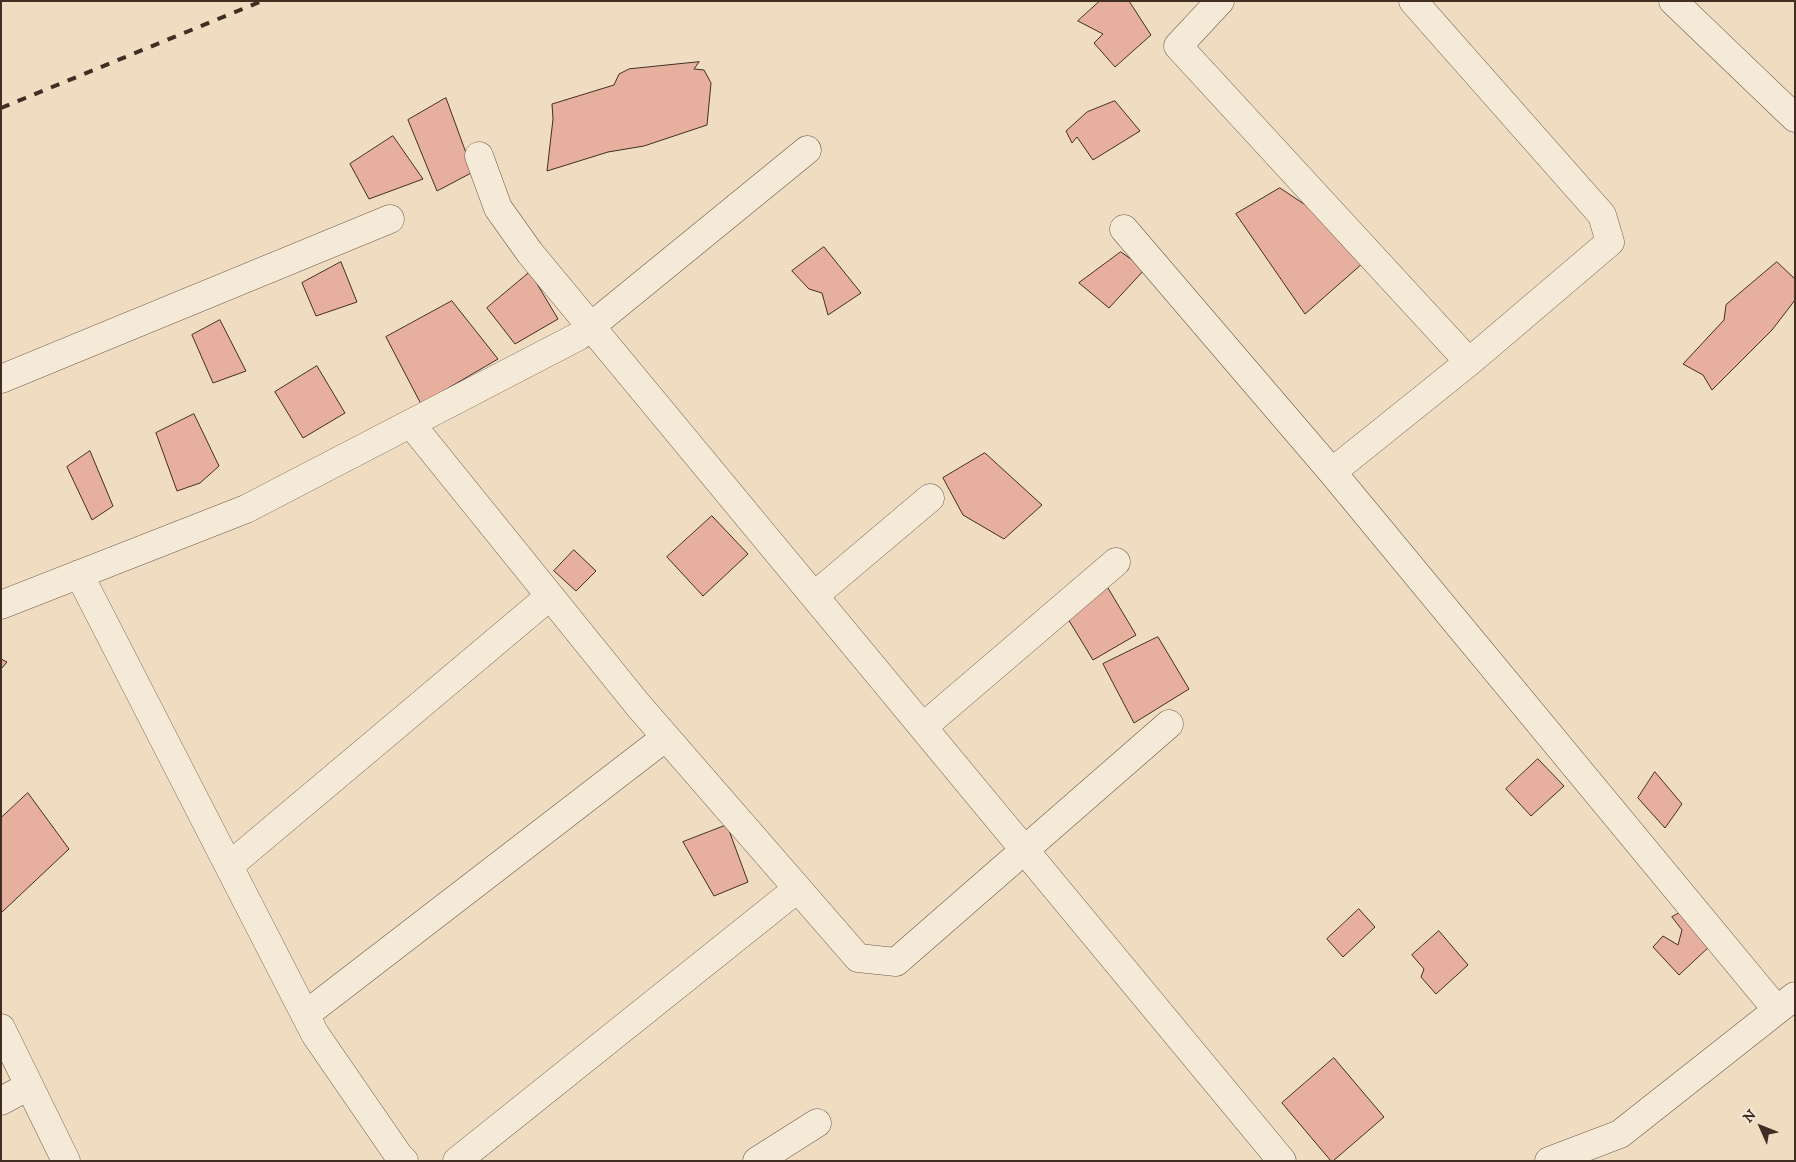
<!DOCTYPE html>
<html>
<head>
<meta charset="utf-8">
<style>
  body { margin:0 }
  #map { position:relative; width:1796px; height:1162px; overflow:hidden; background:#f0ddc1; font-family:"IM FELL DW Pica",serif }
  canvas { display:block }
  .frame { position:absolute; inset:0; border:2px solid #422d23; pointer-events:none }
  .north { position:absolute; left:1736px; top:1102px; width:50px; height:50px; -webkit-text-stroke:4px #f5e9d7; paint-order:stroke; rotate:314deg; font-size:14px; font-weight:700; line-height:20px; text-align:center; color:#422d23 }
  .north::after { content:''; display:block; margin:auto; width:18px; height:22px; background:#422d23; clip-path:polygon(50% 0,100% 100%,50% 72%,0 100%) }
</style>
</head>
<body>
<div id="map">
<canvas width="1796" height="1162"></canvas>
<div class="frame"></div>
<div class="north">N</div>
</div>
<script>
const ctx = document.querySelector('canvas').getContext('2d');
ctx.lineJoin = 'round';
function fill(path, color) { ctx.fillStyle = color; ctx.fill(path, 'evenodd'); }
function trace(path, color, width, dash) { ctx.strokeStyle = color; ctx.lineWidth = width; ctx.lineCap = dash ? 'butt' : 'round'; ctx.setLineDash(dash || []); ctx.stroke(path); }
const building = new Path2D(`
  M1100,1H1129L1151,35L1115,67L1094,43L1103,34L1078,21Z
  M699,62L694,69L704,70L711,83L707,125L644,146L608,152L547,171L553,119L552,104L614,85L619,74L629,69Z
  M446,98L473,172L437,191L408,120Z
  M1115,101L1140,131L1093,160L1077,137L1072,143L1066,131L1087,112Z
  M393,136L423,179L369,199L350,164Z
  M1280,188L1322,216L1363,263L1305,314L1236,214Z
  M824,247L861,293L828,315L822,293L809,289L792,271Z
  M1121,252L1145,269L1109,308L1079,283Z
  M341,262L357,302L316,316L302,283Z
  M1777,262L1795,279V300L1772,330L1712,390L1703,375L1683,364L1724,320L1726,305Z
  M530,272L558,319L515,344L487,308Z
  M452,301L498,359L421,404L386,337Z
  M220,320L246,371L213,383L192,335Z
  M317,366L345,413L303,438L275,392Z
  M194,414L219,466L200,483L177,491L156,433Z
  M90,451L113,506L92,520L67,467Z
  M985,453L1042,505L1004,539L963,515L943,478Z
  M712,516L748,554L703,596L667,557Z
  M574,550L596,571L576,591L554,571Z
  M1108,588L1136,635L1093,660L1065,614Z
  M1158,637L1189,689L1134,723L1103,664Z
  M1,659L7,662L1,669Z
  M1538,759L1564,786L1531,816L1506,789Z
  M1655,772L1682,804L1665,828L1638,798Z
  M28,793L69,849L1,913V818Z
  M727,825L748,882L714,896L683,842Z
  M1359,909L1375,927L1343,957L1327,939Z
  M1685,910L1711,945L1679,975L1653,947L1663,936L1678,945L1682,930L1672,917Z
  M1439,931L1468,965L1436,994L1421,977L1424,969L1412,955Z
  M1334,1058L1384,1117L1333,1161H1331L1282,1103Z`);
const minor = new Path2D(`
  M1220,1L1178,46L1469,362
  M1673,1L1795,118
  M479,156L498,208L530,253L1282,1161
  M1124,229L1332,472L1777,1010
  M1,379L390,219
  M411,424L638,705L858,958L896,962L1169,724
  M1332,472L1469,362L1610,242L1602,215L1413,1
  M79,574L315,1034L399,1156L404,1161
  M814,596L930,498
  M1,605L246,509L579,336L807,150
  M923,727L1116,562
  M229,866L550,596
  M305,1015L666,737
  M1,1028L66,1161
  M1,1101L29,1086
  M457,1161L797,889
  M757,1161L817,1123
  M1549,1161L1620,1134L1795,996`);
const rail = new Path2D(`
  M1,108L262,1`);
fill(building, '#e6af9e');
trace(building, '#422d23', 1);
trace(minor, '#6e594a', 29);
trace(minor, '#f5e9d7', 28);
trace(rail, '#422d23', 4, [9, 9]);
</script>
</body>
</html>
